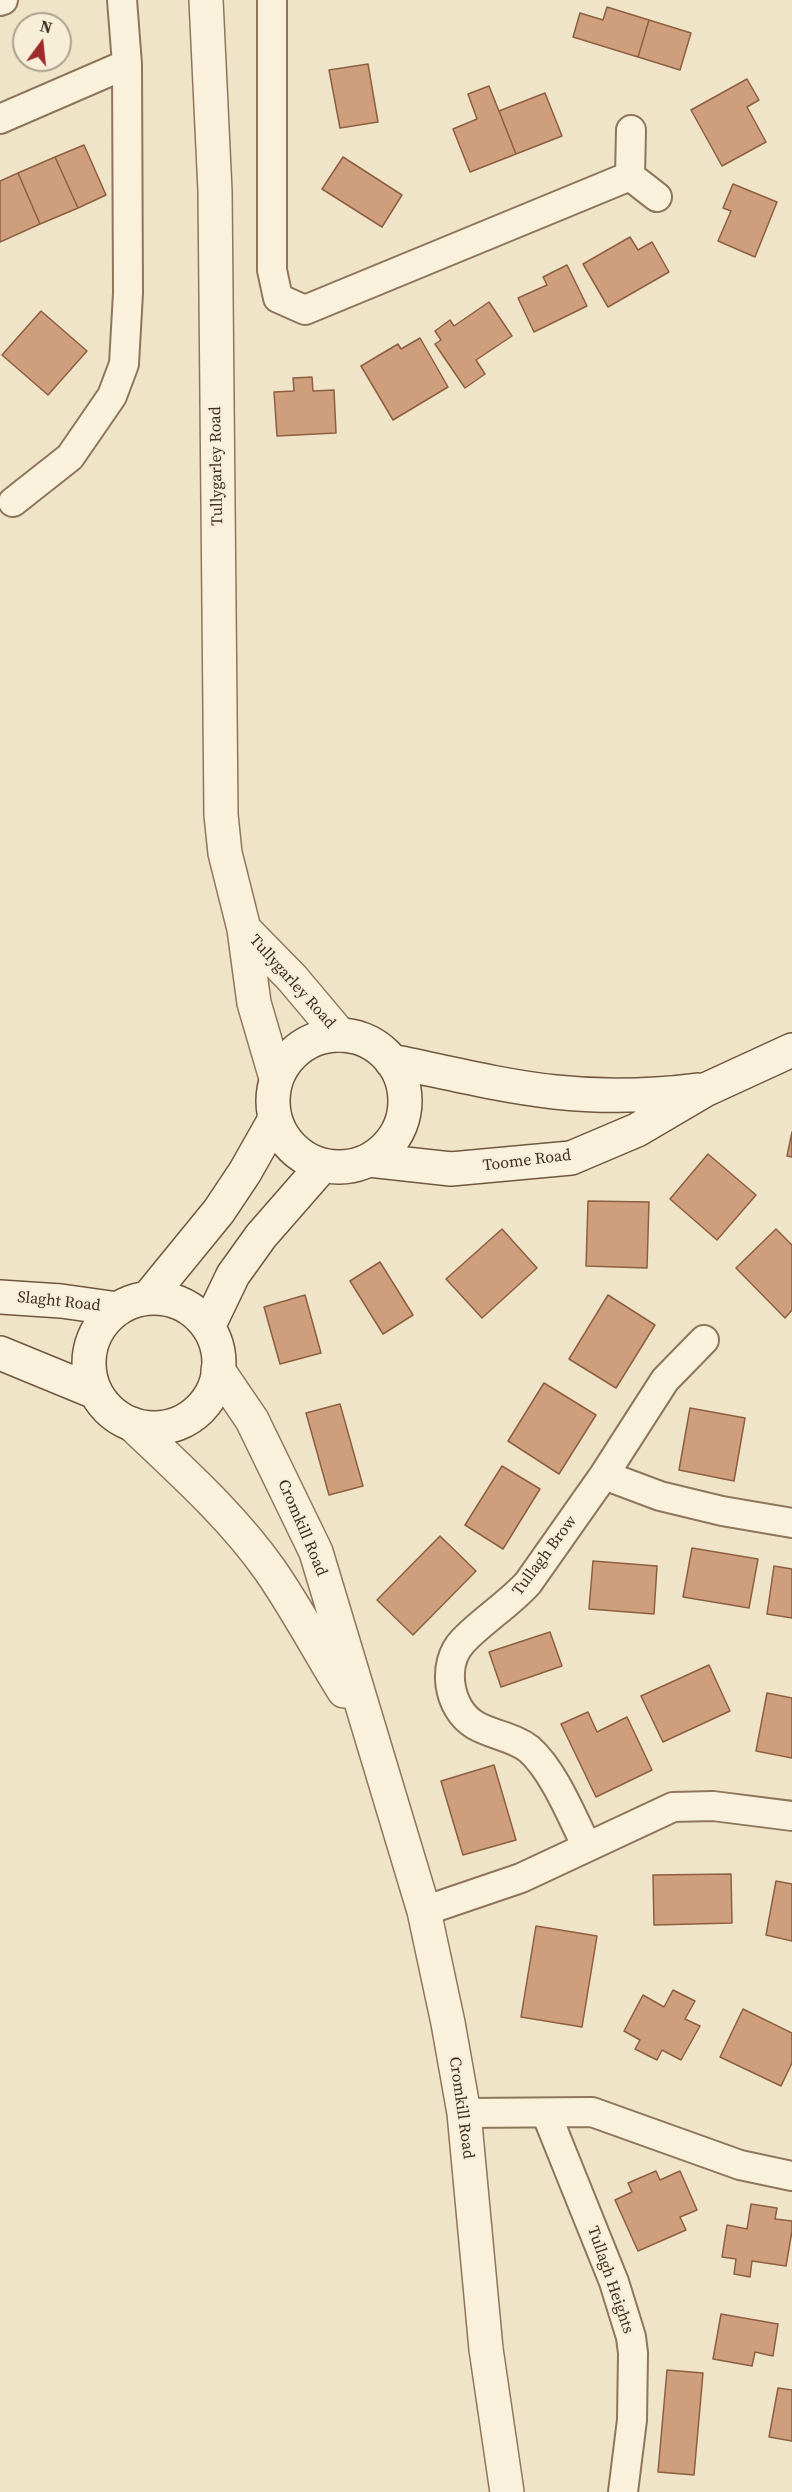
<!DOCTYPE html>
<html>
<head>
<meta charset="utf-8">
<style>
  body { margin:0 }
  #map { position:relative; width:792px; height:2492px; overflow:hidden; background:#f0e4c8; font-family:"Source Serif 4",serif }
  canvas { display:block }
  .north { position:absolute; left:12px; top:12px; width:60px; height:60px; box-sizing:border-box; background:#f7eed8; border:2px solid #ada18e; border-radius:50%; rotate:15deg; font-size:16px; font-weight:700; line-height:24px; text-align:center; color:#3d2e20 }
  .north::after { content:''; display:block; margin:auto; width:21px; height:27px; background:#9e2a2b; clip-path:polygon(50% 0,100% 100%,50% 72%,0 100%) }
</style>
</head>
<body>
<div id="map">
<canvas width="792" height="2492"></canvas>
<div class="north">N</div>
</div>
<script>
const ctx = document.querySelector('canvas').getContext('2d');
ctx.lineJoin = 'round';
function fill(path, color) { ctx.fillStyle = color; ctx.fill(path, 'evenodd'); }
function trace(path, color, width, dash) { ctx.strokeStyle = color; ctx.lineWidth = width; ctx.lineCap = dash ? 'butt' : 'round'; ctx.setLineDash(dash || []); ctx.stroke(path); }
function drawText(font, color, halo, rows, align = 'center') {
  ctx.font = font + ' "Source Serif 4",serif'; ctx.lineWidth = 4.5; ctx.setLineDash([]); ctx.textBaseline = 'middle'; ctx.strokeStyle = halo; ctx.fillStyle = color; for (const [text, x, y, turn = 0] of rows) {
    ctx.save(); ctx.translate(x, y); ctx.rotate((+turn || 0) * Math.PI / 180); ctx.textAlign = isNaN(turn) ? turn : align; if (halo) ctx.strokeText(text, 0, 0); ctx.fillText(text, 0, 0); ctx.restore();
  }
}
const building = new Path2D(`
  M607,7L649,20L638,57L573,37L580,13L603,20Z
  M649,20L691,33L680,70L638,57Z
  M368,64L378,122L340,128L329,70Z
  M747,79L759,100L747,107L766,142L722,166L691,110Z
  M489,86L516,154L470,172L453,129L477,119L468,94Z
  M545,93L562,136L516,154L499,111Z
  M84,145L106,195L78,208L55,157Z
  M55,157L78,208L40,224L18,173Z
  M343,157L402,195L382,227L322,189Z
  M18,173L40,224L0,242V181Z
  M733,184L777,202L755,257L718,241L731,211L723,208Z
  M630,237L638,250L652,242L669,272L608,307L583,264Z
  M567,265L587,306L534,332L518,298L547,285L543,277Z
  M489,302L512,336L476,360L485,374L465,388L435,344L441,340L435,331L450,320L454,326Z
  M41,311L87,351L48,395L2,355Z
  M420,338L448,387L393,420L361,366L398,344L401,349Z
  M312,377L313,391L334,390L336,433L277,436L274,392L294,391L293,378Z
  M792,1132V1157L787,1156Z
  M708,1154L756,1195L717,1240L670,1199Z
  M588,1201L649,1202L647,1268L586,1266Z
  M502,1229L537,1268L482,1318L446,1279Z
  M776,1229L792,1245V1310L785,1318L736,1268Z
  M380,1262L413,1315L383,1334L350,1281Z
  M305,1295L321,1353L280,1364L264,1307Z
  M608,1295L655,1325L616,1388L569,1359Z
  M544,1383L596,1415L559,1474L508,1441Z
  M340,1404L363,1486L329,1495L306,1413Z
  M690,1408L745,1418L734,1481L679,1470Z
  M502,1466L540,1489L503,1549L465,1525Z
  M440,1536L476,1571L413,1635L377,1600Z
  M692,1548L758,1559L749,1608L683,1597Z
  M593,1561L657,1566L654,1614L589,1609Z
  M774,1566L792,1569V1618L767,1614Z
  M550,1632L562,1666L501,1687L489,1652Z
  M709,1665L730,1711L663,1742L641,1696Z
  M767,1693L792,1698V1758L756,1751Z
  M588,1712L597,1732L627,1717L652,1770L596,1797L561,1724Z
  M494,1765L516,1840L463,1855L441,1781Z
  M731,1874L732,1923L654,1925L653,1875Z
  M776,1881L792,1884V1941L766,1935Z
  M536,1926L597,1936L582,2027L521,2017Z
  M673,1990L695,2001L685,2019L700,2026L681,2060L662,2050L657,2060L635,2049L640,2040L624,2031L643,1995L664,2007Z
  M743,2009L792,2033V2063L781,2086L720,2057Z
  M656,2171L660,2180L680,2171L697,2210L680,2217L686,2230L638,2251L615,2200L632,2192L628,2183Z
  M751,2204L777,2208L775,2219L792,2221V2231L786,2266L752,2261L750,2277L734,2274L736,2259L722,2257L727,2225L747,2229Z
  M721,2314L778,2324L773,2356L755,2352L752,2366L713,2359Z
  M667,2370L703,2373L694,2475L658,2472Z
  M778,2388L792,2390V2441L769,2437Z`);
const minor = new Path2D(`
  M272,0V270L278,298L305,310L630,176
  M0,1L3,0
  M0,119L127,64
  M631,130L630,176L657,197
  M13,502L70,457L112,396L124,364L128,293L127,64L122,0
  M604,1475L665,1380L704,1340
  M587,1847C572,1817 554,1771 529,1749C514,1737 492,1735 475,1725C448,1709 441,1664 463,1641C483,1620 508,1605 528,1583L604,1475L660,1496L722,1511L792,1523
  M424,1911L521,1878L673,1807L713,1806L792,1816
  M464,2113L592,2112L740,2165L792,2176
  M546,2113L614,2282L631,2337L633,2353L632,2420L623,2492`);
const tertiary = new Path2D(`
  M206,0L215,191L221,815L225,853L244,929L254,1003L276,1078
  M244,929L292,978L340,1035
  M218,1370L252,1420L316,1552L424,1911L448,2023L464,2113L486,2349L507,2492
  M132,1424C181,1471 231,1515 270,1570C297,1609 319,1651 344,1691`);
const secondary = new Path2D(`
  M273 1101a66 66 0 1 1 132 0a66 66 0 1 1-132 0Z
  M391,1061C445,1072 500,1086 555,1092C601,1097 651,1096 698,1090
  M369,1160L451,1169L571,1158L637,1130L705,1090L792,1050
  M0,1297L61,1301L118,1309
  M148,1298L219,1211L245,1172L275,1119
  M89 1363a65 65 0 1 1 130 0a65 65 0 1 1-130 0Z
  M208,1327L233,1275L261,1236L323,1165
  M0,1353L95,1392`);
const streetNames = [
  ["Tullygarley Road",217,466,-91],
  ["Tullygarley Road",292,982,48],
  ["Toome Road",527,1161,-7],
  ["Slaght Road",59,1302,6],
  ["Cromkill Road",302,1528,67],
  ["Tullagh Brow",545,1556,-53],
  ["Cromkill Road",461,2108,82],
  ["Tullagh Heights",610,2280,71]
];
fill(building, '#cf9f7d');
trace(building, '#8d5f41', 1.5);
trace(minor, '#8d765c', 32);
trace(tertiary, '#8d765c', 36);
trace(secondary, '#6f573f', 36);
trace(minor, '#faf1dc', 28);
trace(tertiary, '#faf1dc', 33);
trace(secondary, '#faf1dc', 33);
drawText('16px', '#3d2e20', '#f7eed8', streetNames);
</script>
</body>
</html>
